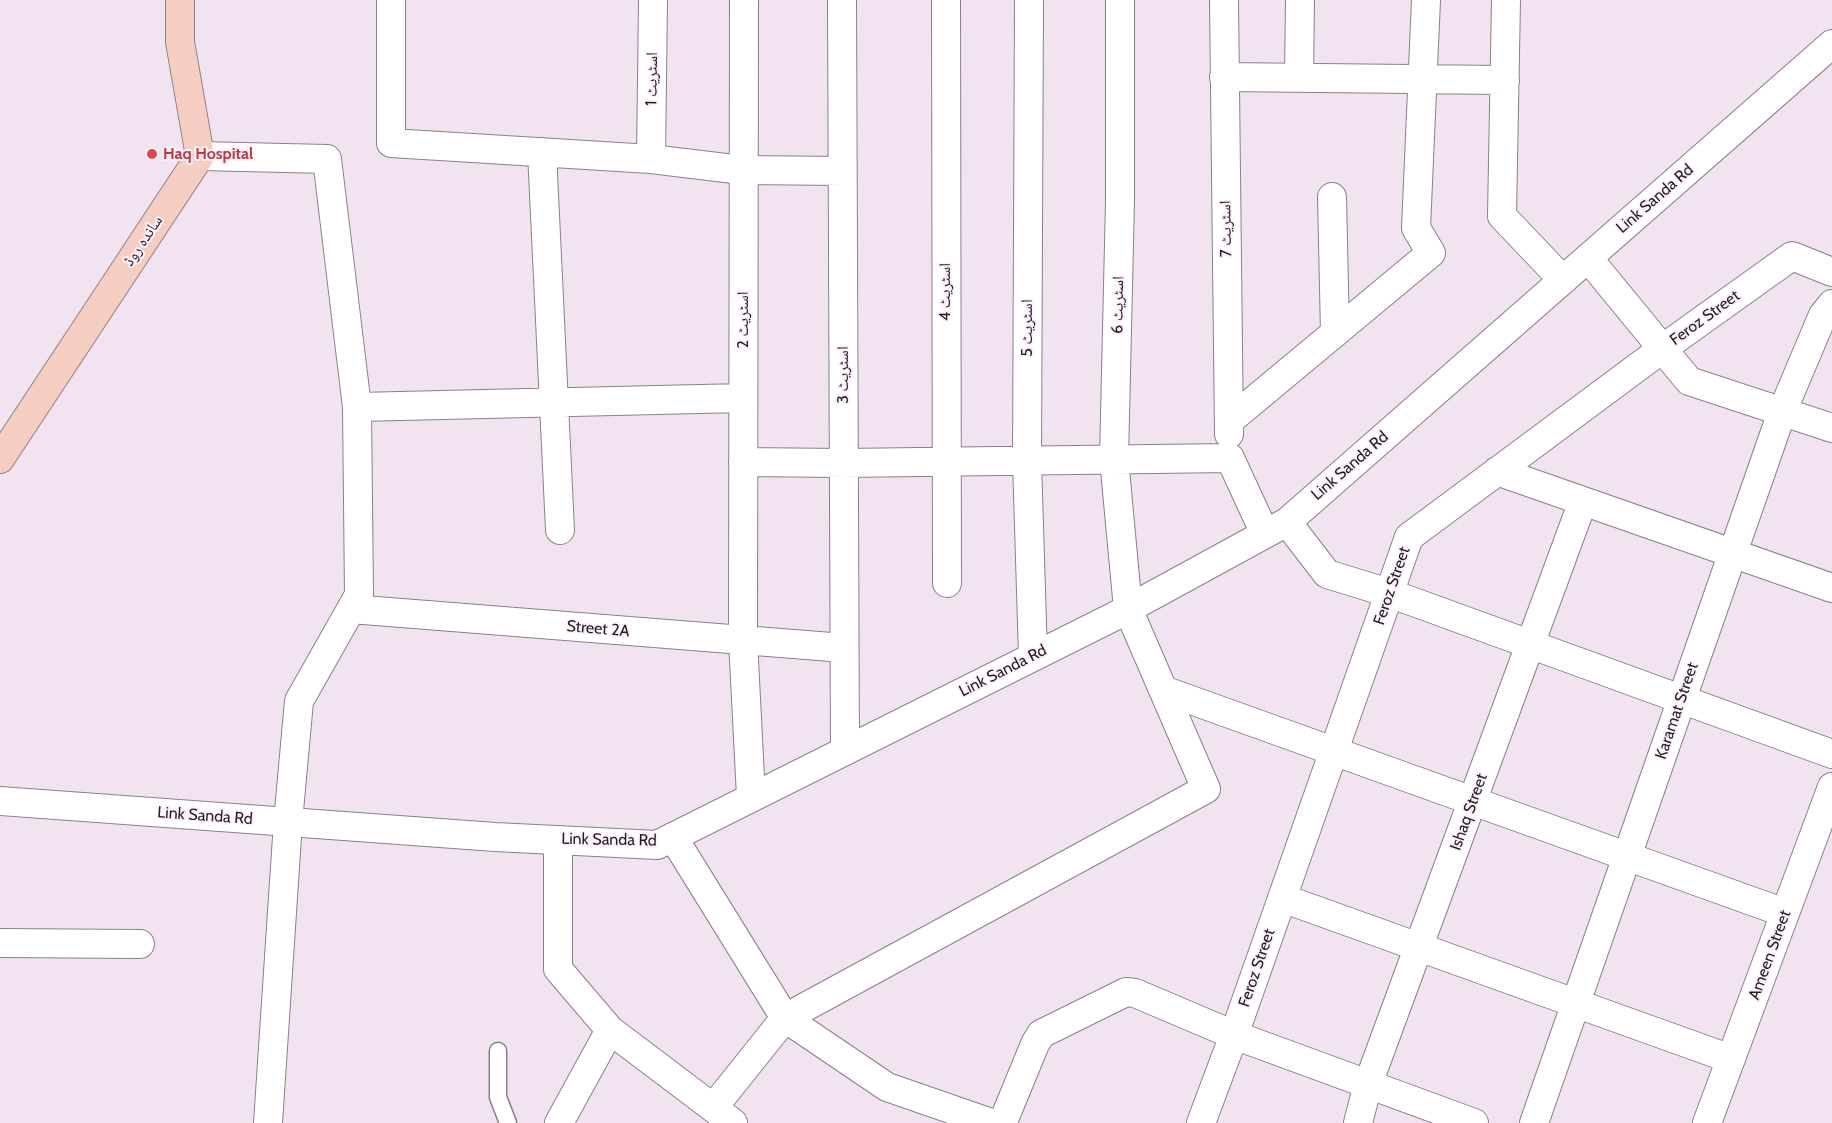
<!DOCTYPE html>
<meta charset="utf-8">
<style>
body{margin:0}
canvas{display:block;background:#f2e3f0}
</style>
<canvas width="1832" height="1123"></canvas>
<script>
const context = document.querySelector('canvas').getContext('2d');
context.lineJoin = 'round';
function poly(rows) {
  const path = new Path2D();
  for (const r of rows) {
    path.moveTo(r[0], r[1]);
    for (let i = 2; i < r.length; i += 2) path.lineTo(r[i], r[i + 1]);
  }
  return path;
}
function trace(path, color, width, dash) {
  context.strokeStyle = color;
  context.lineWidth = width;
  context.lineCap = dash ? 'butt' : 'round';
  context.setLineDash(dash || []);
  context.stroke(path);
}
function drawText(font, color, halo, rows, align = 'center') {
  context.font = font + ' Cabin,"Noto Naskh Arabic",sans-serif';
  context.lineWidth = 4;
  context.setLineDash([]);
  context.textBaseline = 'middle';
  context.strokeStyle = halo;
  context.fillStyle = color;
  for (const [text, x, y, turn = 0] of rows) {
    context.save();
    context.translate(x, y);
    context.rotate((+turn || 0) * Math.PI / 180);
    context.textAlign = isNaN(turn) ? turn : align;
    if (halo) context.strokeText(text, 0, 0);
    context.fillText(text, 0, 0);
    context.restore();
  }
}
const service = poly([
 [498,1051,498,1097,508,1123]
]);
const minor = poly([
 [391,0,391,143,651,159,742,170,842,171],
 [744,0,743,640,751,797],
 [842,0,845,751],
 [946,0,947,583],
 [1029,0,1027,461,1033,656],
 [1224,0,1229,434],
 [1506,0,1502,216,1563,280],
 [1224,77,1505,80],
 [1299,78,1300,0],
 [542,152,560,530],
 [200,156,327,159,357,407,359,595,299,701,288,822,268,1123],
 [651,159,653,0],
 [1332,197,1335,333],
 [1588,258,1689,381,1832,428],
 [357,407,743,398],
 [1229,421,1431,253,1416,228,1426,0],
 [743,462,843,463,1230,458,1265,534],
 [1497,471,1832,588],
 [1287,522,1327,574,1389,593,1832,754],
 [351,609,844,648],
 [1163,690,1785,913],
 [673,837,785,1018,1206,789,1128,609,1114,459,1120,200,1120,0],
 [558,840,558,969,610,1030,733,1123],
 [1282,898,1731,1059],
 [0,943,140,944],
 [713,1108,785,1018,887,1087,991,1123,999,1122,1005,1117,1035,1044,1041,1034,1126,992,1135,993,1234,1035,1474,1123],
 [559,1123,610,1030],
 [1201,1123,1234,1035,1409,537,1662,349,1792,256,1832,272],
 [1358,1123,1368,1084,1583,501],
 [1534,1123,1782,412,1823,315,1832,304],
 [1707,1123,1832,787]
]);
const tertiary = poly([
 [0,801,495,837,657,845,1115,616,1287,522,1832,44]
]);
const secondary = poly([
 [0,459,200,156,180,42,180,0]
]);
trace(service, '#8c7f8b', 19);
trace(minor, '#8c7f8b', 30);
trace(tertiary, '#8c7f8b', 30);
trace(secondary, '#8c7f8b', 30);
trace(service, '#fff', 16);
trace(minor, '#fff', 28);
trace(tertiary, '#fff', 28);
trace(secondary, '#f5cec1', 28);
for (const [x, y, r, color] of [
 [152,154,6,"#e0444e"]
]) {
  const dot = new Path2D();
  dot.arc(x, y, r, 0, 2 * Math.PI);
  context.fillStyle = color;
  context.fill(dot);
  trace(dot, '#fdf1fc', 2);
}
drawText('16px', '#231d22', '#fdf1fc', [
 ["اسٹریٹ 1",652,79,-89],
 ["Link Sanda Rd",1655,199,-41],
 ["اسٹریٹ 7",1226,229,-91],
 ["ساندہ روڈ",143,241,-56],
 ["اسٹریٹ 4",945,292,-90],
 ["اسٹریٹ 6",1118,305,-89],
 ["Feroz Street",1705,318,-36],
 ["اسٹریٹ 2",743,320,-90],
 ["اسٹریٹ 5",1027,328,-90],
 ["اسٹریٹ 3",843,375,-90],
 ["Link Sanda Rd",1350,466,-41],
 ["Feroz Street",1392,586,-71],
 ["Street 2A",598,629,5],
 ["Link Sanda Rd",1003,671,-27],
 ["Karamat Street",1677,711,-71],
 ["Ishaq Street",1469,812,-70],
 ["Link Sanda Rd",205,816,4],
 ["Link Sanda Rd",609,840,1],
 ["Ameen Street",1770,955,-70],
 ["Feroz Street",1257,968,-71]
]);
drawText('bold 16px', '#be3a42', '#fdf1fc', [
 ["Haq Hospital",163,154]
], 'left');
</script>
